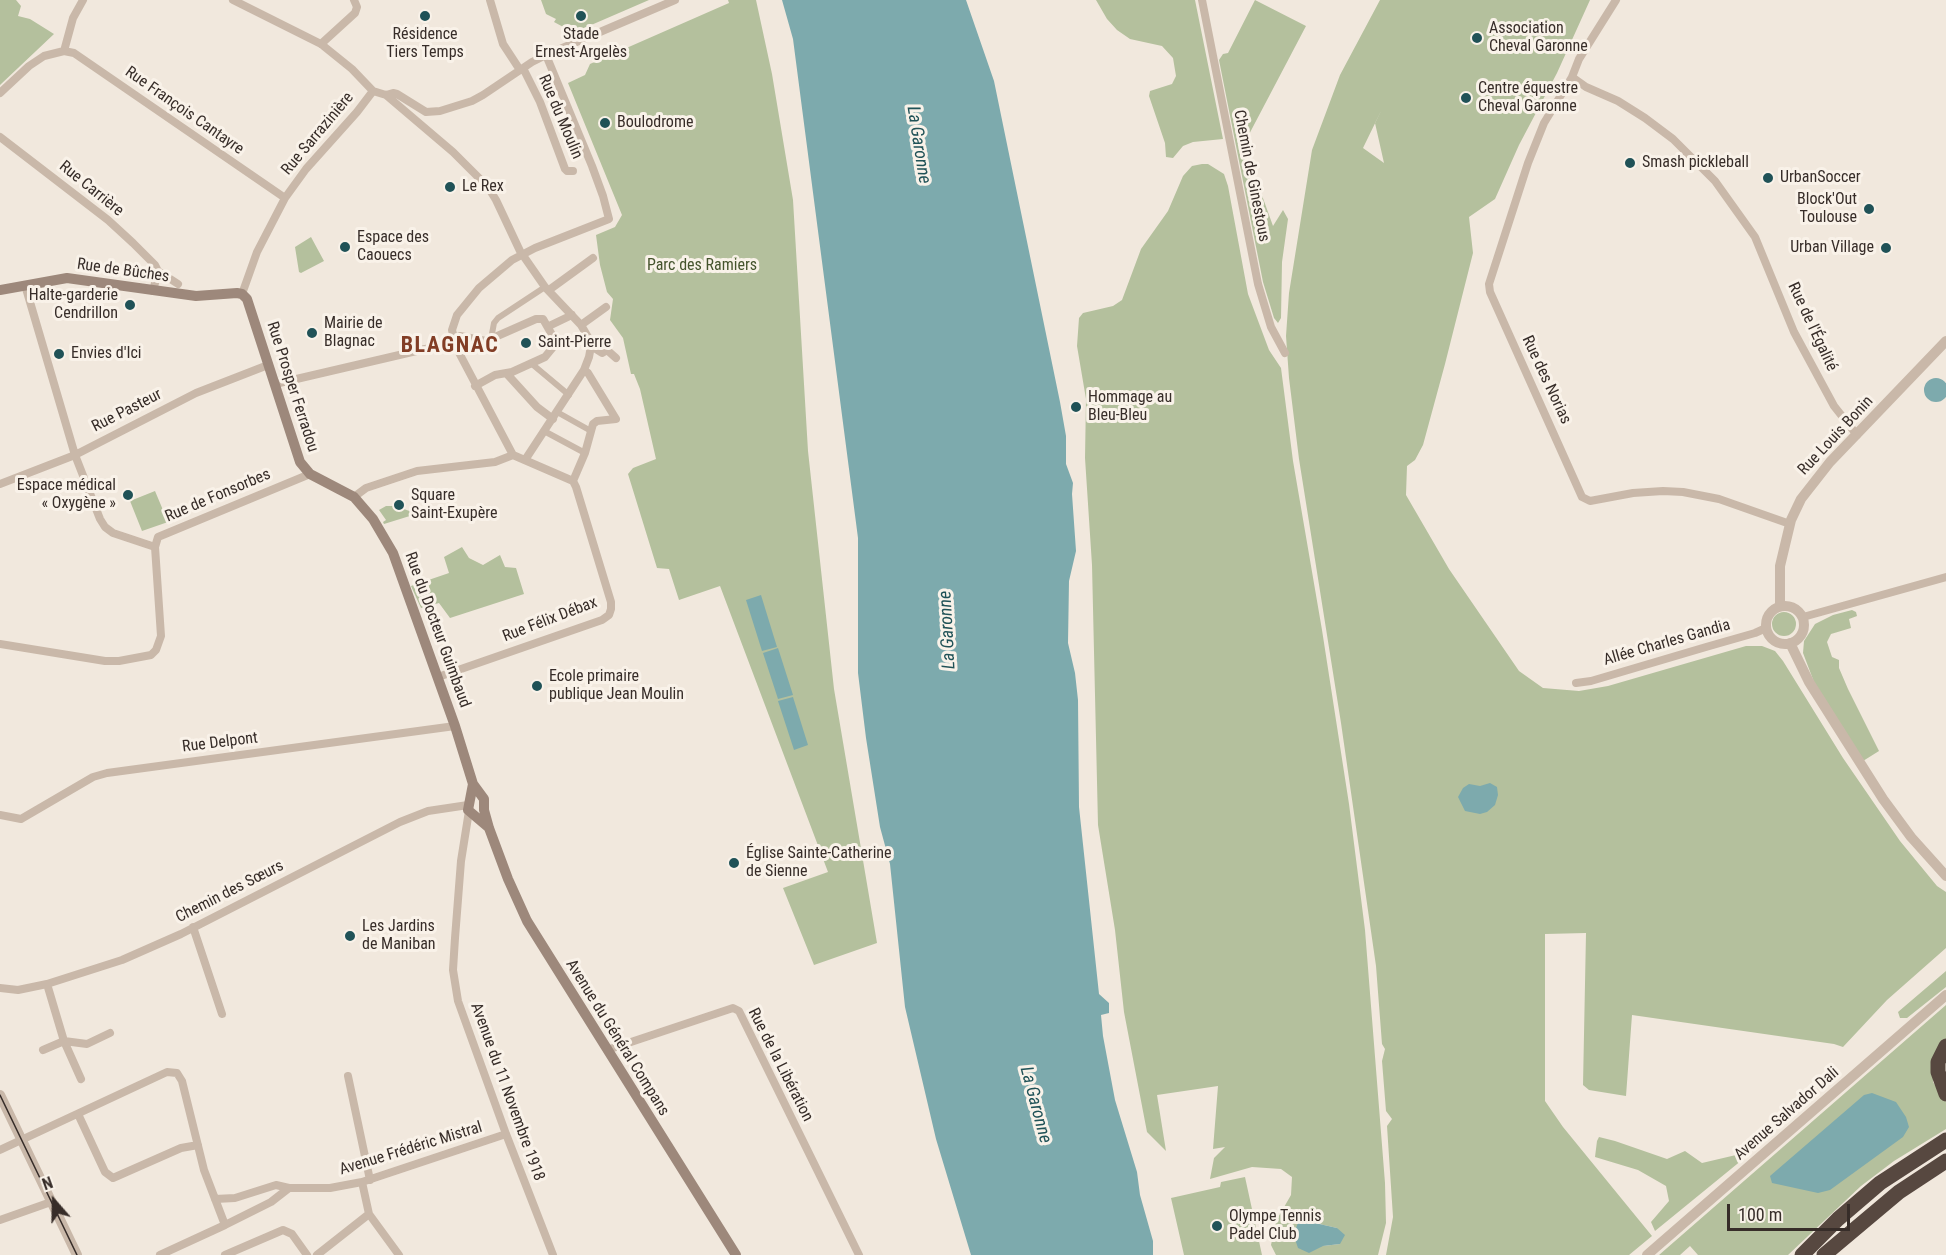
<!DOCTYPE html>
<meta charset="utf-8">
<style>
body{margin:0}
#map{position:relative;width:1946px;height:1255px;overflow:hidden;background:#f1e8dd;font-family:"Roboto Condensed",sans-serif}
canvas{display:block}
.north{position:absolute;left:24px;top:1171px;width:60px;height:60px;-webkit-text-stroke:4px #f9f2e9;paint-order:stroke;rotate:340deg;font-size:16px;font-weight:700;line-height:24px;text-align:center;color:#372d29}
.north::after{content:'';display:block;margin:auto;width:21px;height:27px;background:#372d29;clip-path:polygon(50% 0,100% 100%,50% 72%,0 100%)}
.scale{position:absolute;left:1727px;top:1204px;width:123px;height:27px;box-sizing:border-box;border:3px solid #372d29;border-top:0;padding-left:8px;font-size:18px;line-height:21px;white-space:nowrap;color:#372d29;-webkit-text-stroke:4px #f9f2e9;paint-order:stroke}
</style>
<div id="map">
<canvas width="1946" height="1255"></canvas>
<div class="north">N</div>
<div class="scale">100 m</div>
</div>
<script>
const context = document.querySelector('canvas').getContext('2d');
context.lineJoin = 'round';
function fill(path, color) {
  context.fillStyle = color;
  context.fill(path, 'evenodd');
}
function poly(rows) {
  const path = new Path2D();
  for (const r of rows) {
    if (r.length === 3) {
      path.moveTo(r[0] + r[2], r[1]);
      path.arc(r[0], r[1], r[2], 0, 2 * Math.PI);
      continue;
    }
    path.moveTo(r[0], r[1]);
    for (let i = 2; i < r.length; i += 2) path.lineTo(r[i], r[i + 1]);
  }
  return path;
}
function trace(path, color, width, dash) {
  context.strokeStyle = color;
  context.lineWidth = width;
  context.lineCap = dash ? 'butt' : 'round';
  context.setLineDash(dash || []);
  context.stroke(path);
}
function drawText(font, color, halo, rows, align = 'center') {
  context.font = font + ' "Roboto Condensed",sans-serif';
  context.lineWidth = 6;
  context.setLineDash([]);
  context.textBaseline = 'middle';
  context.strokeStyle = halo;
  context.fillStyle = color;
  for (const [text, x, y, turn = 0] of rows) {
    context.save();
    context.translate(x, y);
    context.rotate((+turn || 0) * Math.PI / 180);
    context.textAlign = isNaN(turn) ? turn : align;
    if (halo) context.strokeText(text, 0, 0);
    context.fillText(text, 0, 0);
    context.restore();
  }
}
fill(poly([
 [0,0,16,0,21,6,18,16,30,19,54,34,0,85],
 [541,0,649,0,575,32,569,26,567,29,554,22,556,19,546,14],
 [728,0,756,0,772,74,793,200,808,451,834,689,877,943,814,965,783,888,828,872,720,586,679,600,669,569,657,568,628,474,633,468,656,459,640,389,634,374,631,374,623,338,610,320,613,299,607,292,600,265,596,235,615,227,622,215,568,83,585,75,590,64,729,3],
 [1096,0,1195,0,1223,139,1193,142,1183,146,1173,158,1166,157,1165,143,1149,96,1150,91,1172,84,1176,76,1173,58,1162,46,1130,39,1117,30,1107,19],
 [1255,0,1306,26,1245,142,1246,151,1273,226,1283,210,1288,219,1282,262,1281,318,1278,323,1274,318,1263,282,1219,60,1223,54,1228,53],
 [1380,0,1590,0,1557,73,1519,145,1495,199,1469,217,1473,253,1445,364,1423,445,1415,460,1407,466,1406,495,1449,569,1519,671,1543,688,1579,691,1608,686,1746,646,1762,646,1775,651,1783,661,1843,758,1900,841,1937,886,1946,892,1946,948,1887,1000,1843,1047,1834,1044,1632,1015,1626,1096,1589,1090,1583,1085,1586,933,1545,934,1545,1101,1563,1127,1652,1236,1629,1255,1386,1255,1393,1217,1387,1126,1392,1119,1386,1111,1382,1061,1385,1049,1382,1044,1376,966,1341,723,1299,459,1289,378,1286,336,1289,293,1312,150,1340,75],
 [1382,109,1375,123,1384,163,1363,148],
 [1202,164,1208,164,1224,174,1228,186,1248,294,1269,350,1281,368,1293,461,1322,630,1349,804,1365,930,1385,1183,1386,1223,1378,1255,1276,1255,1271,1245,1276,1221,1291,1195,1292,1177,1281,1169,1252,1167,1210,1179,1214,1158,1225,1147,1213,1149,1218,1086,1157,1095,1166,1151,1147,1132,1124,1012,1115,930,1098,825,1092,565,1085,458,1086,399,1077,346,1079,318,1083,313,1113,306,1122,300,1141,249,1168,211,1183,176,1192,166],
 [1303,1216,1315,1223,1337,1228,1340,1244,1323,1246],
 [311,237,324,261,301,273,299,272,295,247],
 [155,491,168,522,142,531,130,501],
 [386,506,396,506,412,512,413,515,384,524,383,522,386,520,379,510],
 [462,547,469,558,483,565,500,555,505,567,516,568,524,594,450,618,439,603,421,608,411,586,449,573,444,557],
 [1852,610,1856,612,1857,616,1849,619,1851,628,1831,634,1827,642,1832,657,1839,660,1839,668,1848,689,1879,751,1863,761,1814,682,1803,653,1804,641,1815,624,1833,615],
 [1784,624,12],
 [1946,971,1946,987,1907,1018,1900,1018,1898,1012],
 [1946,1005,1946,1039,1936,1054,1933,1082,1946,1102,1946,1129,1894,1161,1861,1186,1788,1255,1698,1255,1690,1246,1680,1255,1659,1255],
 [1599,1137,1615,1141,1667,1159,1685,1151,1702,1163,1753,1151,1655,1231,1651,1222,1669,1201,1666,1186,1638,1170,1595,1157,1597,1141],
 [1245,1177,1262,1255,1184,1255,1171,1198,1220,1187,1221,1182]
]), '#b4c09d');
fill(poly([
 [782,0,966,0,994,81,1060,402,1066,436,1066,464,1073,483,1072,494,1076,551,1069,581,1068,643,1075,673,1078,700,1079,807,1099,994,1109,1003,1109,1013,1101,1015,1103,1036,1115,1100,1137,1172,1140,1195,1153,1241,1153,1255,971,1255,936,1139,905,1007,890,864,880,827,866,738,858,673,858,538,793,39],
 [1936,390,12],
 [761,595,777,647,762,651,746,600],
 [778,648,793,695,778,699,763,653],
 [793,697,808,745,794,750,778,701],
 [1490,783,1497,787,1498,795,1495,805,1487,812,1480,814,1465,811,1458,797,1463,788,1469,784,1480,786],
 [1872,1093,1896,1102,1906,1117,1909,1127,1903,1137,1830,1190,1818,1193,1772,1183,1770,1176,1864,1095],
 [1303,1216,1315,1223,1337,1228,1345,1235,1340,1244,1323,1246,1309,1253,1298,1248,1294,1236,1297,1225]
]), '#7daaad');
trace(poly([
 [491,339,494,323,498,318,545,287],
 [532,364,569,395],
 [557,412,591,431],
 [544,431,585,453]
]), '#c9b8a9', 6);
trace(poly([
 [233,0,321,44,352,69,373,91],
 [490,0,503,44,520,70],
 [1202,0,1258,284,1271,327,1285,353],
 [1616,0,1579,59,1572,77,1586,87,1618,101,1645,118,1673,139,1715,181,1755,237,1794,332,1834,406,1857,435],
 [321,44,355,13,357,7,354,0],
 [64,51,73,18,83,0],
 [546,55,592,166,603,196,609,219,535,248,512,260,479,288,457,315,452,330,456,347,513,455,573,481],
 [523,68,540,102,565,169,567,171,573,171],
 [1572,77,1544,123,1528,163,1489,284,1490,292,1582,497,1590,501,1633,493,1663,491,1683,492,1719,499,1790,524],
 [373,91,386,95,393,93,397,94,426,112,440,111,472,101,483,95,532,62,546,55,675,0],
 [0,93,29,66,44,56,64,51,74,53,285,198],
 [386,95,453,152,488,187,496,200,520,251,545,287,581,325,588,337,591,346,589,357,584,370,525,460],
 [0,137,108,220,133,243,155,265,158,271,153,291],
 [158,271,178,284],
 [25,285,75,455,100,519,105,527,113,533,155,547],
 [549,290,593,258],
 [242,294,257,252,285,198,306,169,357,112,373,91],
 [581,325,606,307],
 [549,326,572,315],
 [591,346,602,353,607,350,616,358],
 [507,374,537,407,553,419],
 [275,384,425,349,443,344,460,336,486,341,536,319,543,319,555,340,554,346,545,357,512,372,495,375,475,386],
 [573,481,585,453,593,424,597,421,616,419,588,373,584,370],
 [0,484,75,455,196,393,268,365],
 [354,497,366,488,417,471,495,462,513,455],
 [1803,617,1946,577],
 [0,644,105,661,119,661,151,655,156,650,161,636,155,547,158,537,310,474],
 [438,677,602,620,609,615,611,609,611,602,576,487,573,481],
 [1576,683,1591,681,1706,647,1755,633,1766,628],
 [469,811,461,861,455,938,453,970,458,1001,506,1134,553,1255],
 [0,815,21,819,93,777,107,773,455,726],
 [193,927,222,1014],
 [47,984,64,1041,81,1079],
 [0,988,18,990,47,984,122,960,181,934,400,822,428,811,468,805],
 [43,1050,64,1041,87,1044,110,1033],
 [607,1050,733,1008,739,1011,859,1255],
 [348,1076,370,1180],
 [78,1114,105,1172,113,1178,181,1148,198,1145],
 [0,1150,167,1072,177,1073,182,1081,204,1170,225,1225,160,1255],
 [362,1182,369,1214,399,1255],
 [215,1199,235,1198,276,1185,289,1188],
 [0,1220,51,1202],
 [225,1225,271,1202,289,1188,330,1188,362,1182,506,1134],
 [225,1255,283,1230,292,1234,307,1255],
 [317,1255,369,1214]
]), '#c9b8a9', 8);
trace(poly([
 [1785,625,19],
 [1780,606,1780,566,1791,520,1801,499,1830,462,1946,341],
 [1790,643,1809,682,1883,799,1911,837,1946,876],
 [0,1095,77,1255],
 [1647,1255,1946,995]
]), '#c9b8a9', 10);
trace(poly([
 [0,290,67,278,196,296,237,293,242,294,247,299,300,462,310,474,354,497,373,519,393,553,455,726,473,784,484,799,484,810,489,828,508,879,527,921,736,1255],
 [473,784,468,810,488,827]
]), '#9d887b', 10);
trace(poly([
 [1946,1046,1938,1062,1938,1072,1946,1094],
 [1802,1255,1838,1219,1880,1183,1946,1140],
 [1824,1255,1899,1192,1946,1161]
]), '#574840', 15);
trace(poly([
 [0,1095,77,1255]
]), '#372d29', 1.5);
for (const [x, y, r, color] of [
 [425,16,6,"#205257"],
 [581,16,6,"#205257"],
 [1477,38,6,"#205257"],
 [1466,98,6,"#205257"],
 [605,123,6,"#205257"],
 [1630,163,6,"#205257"],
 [1768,178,6,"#205257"],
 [450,187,6,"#205257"],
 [1869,209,6,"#205257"],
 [345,247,6,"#205257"],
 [1886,248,6,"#205257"],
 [130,305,6,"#205257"],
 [312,333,6,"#205257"],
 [526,343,6,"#205257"],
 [59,354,6,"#205257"],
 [1076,407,6,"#205257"],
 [128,495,6,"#205257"],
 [399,505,6,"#205257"],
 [537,686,6,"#205257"],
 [734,863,6,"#205257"],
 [350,936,6,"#205257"],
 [1217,1226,6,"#205257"]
]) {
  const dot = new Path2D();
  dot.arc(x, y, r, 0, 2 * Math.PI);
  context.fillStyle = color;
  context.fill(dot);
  trace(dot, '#f9f2e9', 2);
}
drawText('16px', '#372d29', '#f9f2e9', [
 ["Association",1489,29],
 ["Cheval Garonne",1489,47],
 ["Résidence",425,35,"center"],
 ["Tiers Temps",425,53,"center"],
 ["Stade",581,35,"center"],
 ["Ernest-Argelès",581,53,"center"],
 ["Centre équestre",1478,89],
 ["Cheval Garonne",1478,107],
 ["Boulodrome",617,123],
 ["Smash pickleball",1642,163],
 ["UrbanSoccer",1780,178],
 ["Le Rex",462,187],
 ["Block'Out",1857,200,"right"],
 ["Toulouse",1857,218,"right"],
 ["Espace des",357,238],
 ["Caouecs",357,256],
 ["Urban Village",1874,248,"right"],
 ["Halte-garderie",118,296,"right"],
 ["Cendrillon",118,314,"right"],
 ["Mairie de",324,324],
 ["Blagnac",324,342],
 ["Saint-Pierre",538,343],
 ["Envies d'Ici",71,354],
 ["Hommage au",1088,398],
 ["Bleu-Bleu",1088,416],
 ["Espace médical",116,486,"right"],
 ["« Oxygène »",116,504,"right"],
 ["Square",411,496],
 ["Saint-Exupère",411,514],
 ["Ecole primaire",549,677],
 ["publique Jean Moulin",549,695],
 ["Église Sainte-Catherine",746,854],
 ["de Sienne",746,872],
 ["Les Jardins",362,927],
 ["de Maniban",362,945],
 ["Olympe Tennis",1229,1217],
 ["Padel Club",1229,1235]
], 'left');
drawText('16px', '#372d29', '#f9f2e9', [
 ["Rue François Cantayre",184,111,35],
 ["Rue du Moulin",560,117,67],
 ["Rue Sarrazinière",318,134,-50],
 ["Chemin de Ginestous",1251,176,79],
 ["Rue Carrière",91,189,39],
 ["Rue de Bûches",123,271,8],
 ["Rue de l'Égalité",1812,327,65],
 ["Rue des Norias",1546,380,65],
 ["Rue Prosper Ferradou",292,387,72],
 ["Rue Pasteur",127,411,-27],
 ["Rue Louis Bonin",1836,436,-47],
 ["Rue de Fonsorbes",218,496,-23],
 ["Rue Félix Débax",550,620,-21],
 ["Rue du Docteur Guimbaud",437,630,70],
 ["Allée Charles Gandia",1667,643,-16],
 ["Rue Delpont",220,743,-7],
 ["Chemin des Sœurs",230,892,-27],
 ["Avenue du Général Compans",617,1038,58],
 ["Rue de la Libération",780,1065,63],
 ["Avenue du 11 Novembre 1918",507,1092,70],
 ["Avenue Salvador Dali",1787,1114,-41],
 ["Avenue Frédéric Mistral",411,1149,-17]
]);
drawText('16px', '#45542d', '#f9f2e9', [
 ["Parc des Ramiers",702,266]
]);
drawText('italic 18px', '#205257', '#f9f2e9', [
 ["La Garonne",918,145,81],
 ["La Garonne",948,630,-93],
 ["La Garonne",1035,1105,75]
]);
context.letterSpacing = '1.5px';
drawText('bold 22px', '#823d25', '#f9f2e9', [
 ["BLAGNAC",450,346]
]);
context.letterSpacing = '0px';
</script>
